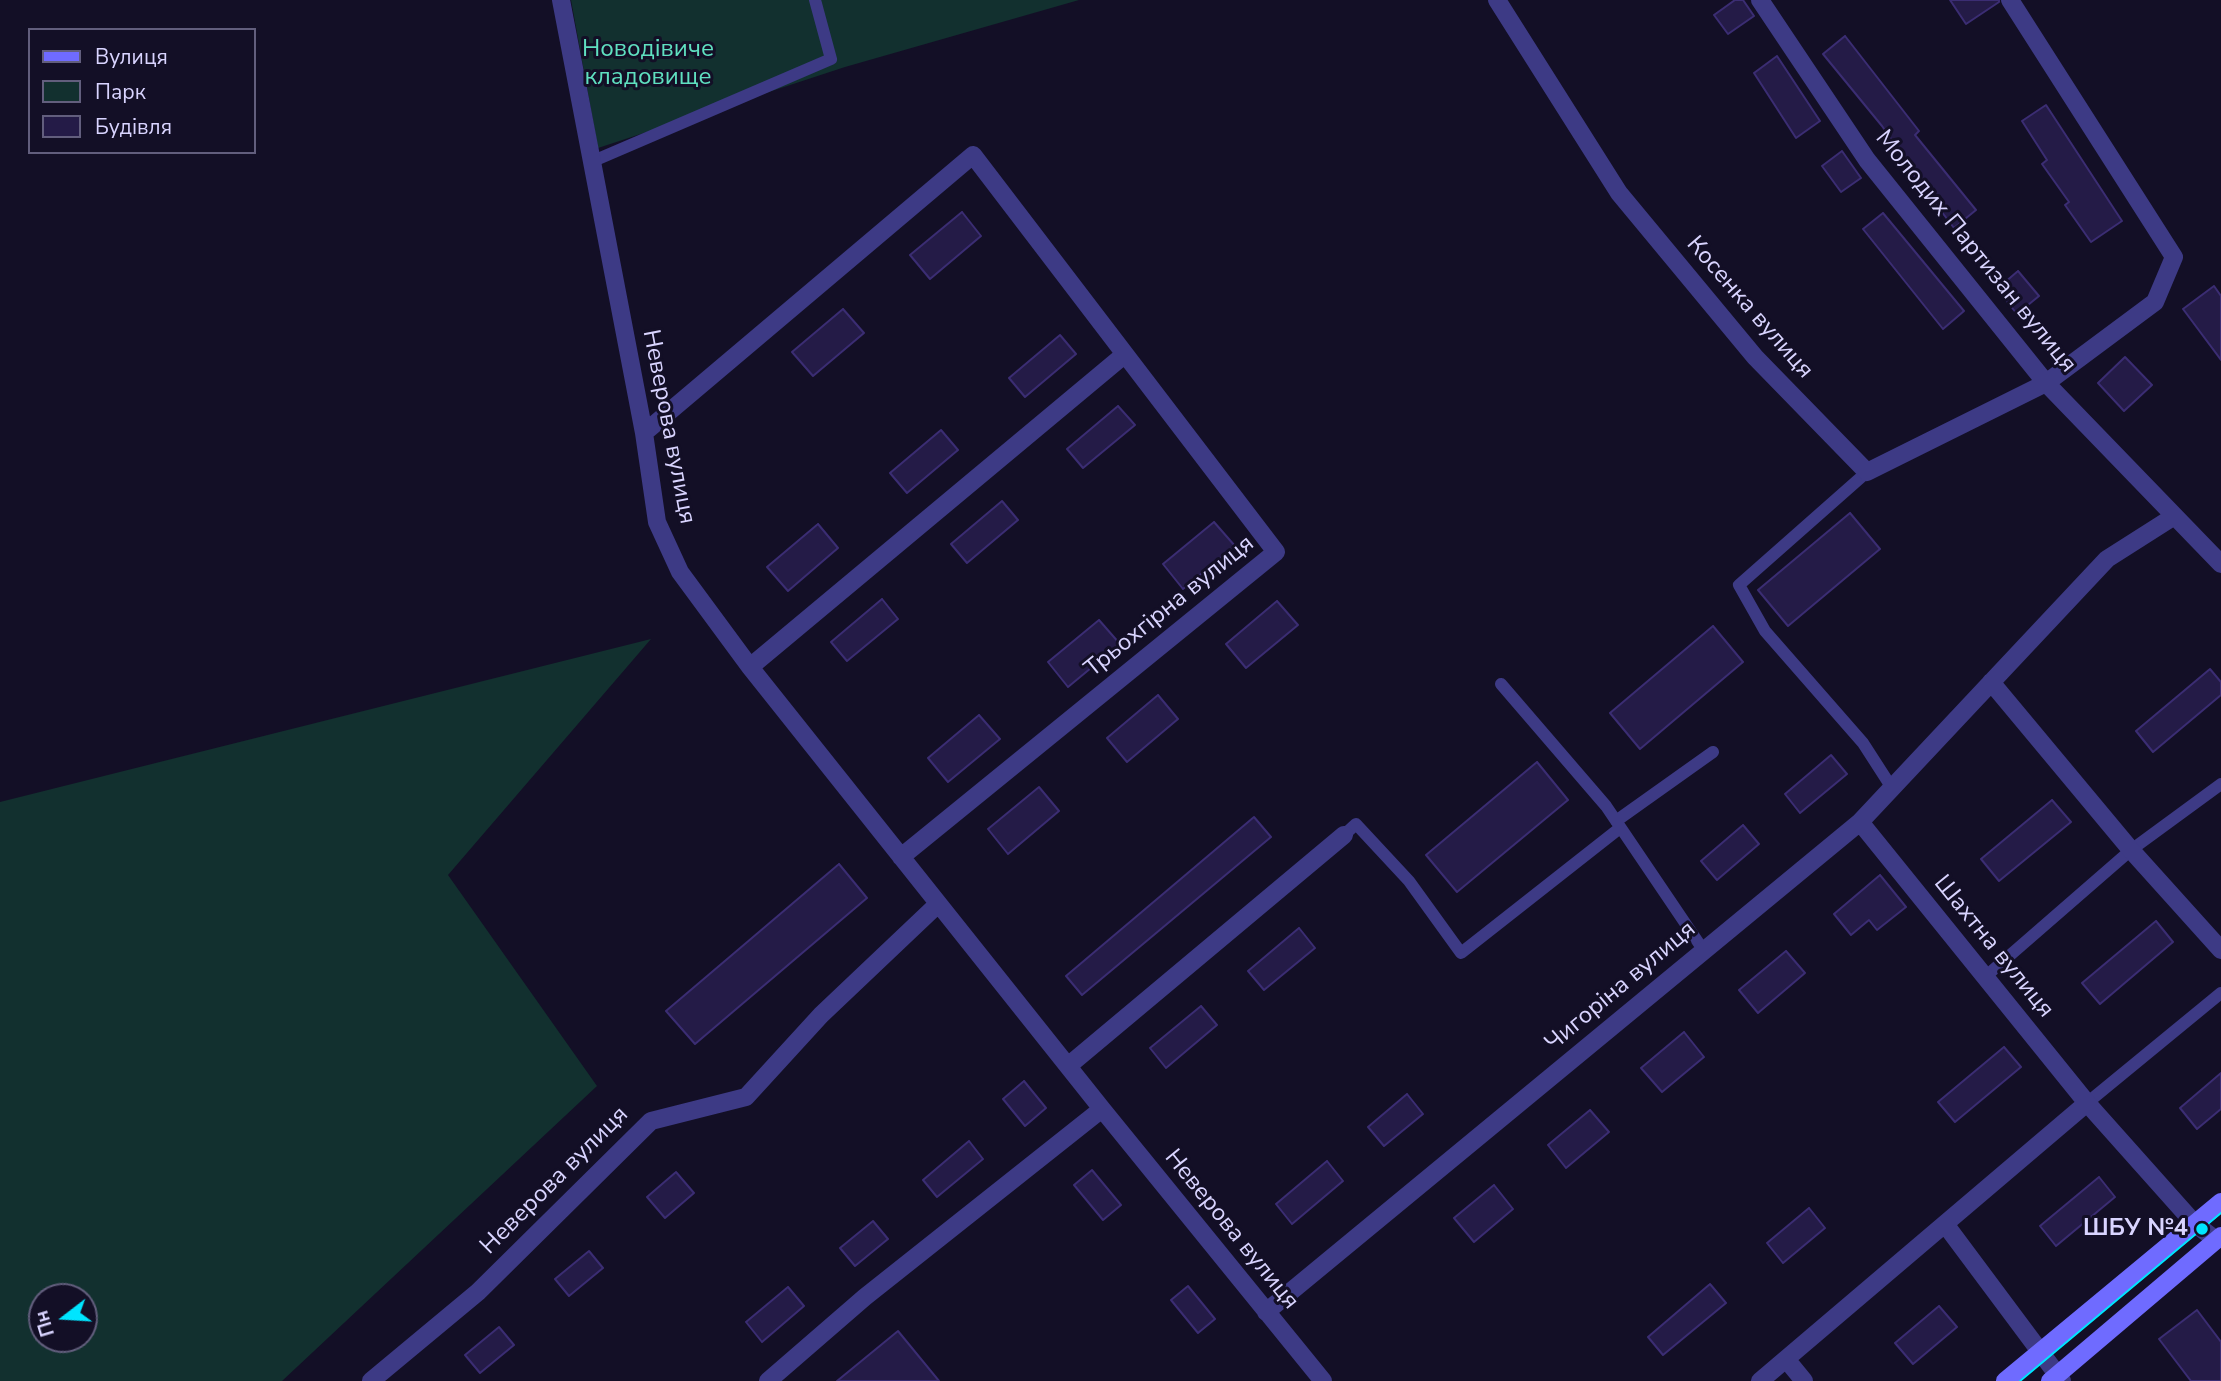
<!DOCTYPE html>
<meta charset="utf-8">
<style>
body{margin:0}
#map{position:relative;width:2221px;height:1381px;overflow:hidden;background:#130f26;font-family:"Nunito Sans",sans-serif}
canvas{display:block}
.legend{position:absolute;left:28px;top:28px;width:228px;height:126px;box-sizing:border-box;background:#130f26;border:2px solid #625e7d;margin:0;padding:9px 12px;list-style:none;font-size:21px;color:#d9d4ff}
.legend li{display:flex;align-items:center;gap:14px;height:35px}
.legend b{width:35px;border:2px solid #625e7d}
.north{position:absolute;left:28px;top:1283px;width:70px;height:70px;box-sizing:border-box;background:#130f26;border:2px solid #625e7d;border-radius:50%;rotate:253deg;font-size:19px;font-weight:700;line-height:28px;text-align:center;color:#d9d4ff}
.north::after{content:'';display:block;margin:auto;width:24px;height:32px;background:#00e5ff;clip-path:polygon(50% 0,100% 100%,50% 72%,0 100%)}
</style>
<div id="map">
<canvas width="2221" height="1381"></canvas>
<ul class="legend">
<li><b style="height:9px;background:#6f6bff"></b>Вулиця</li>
<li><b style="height:19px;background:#12302f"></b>Парк</li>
<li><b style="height:19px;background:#241b47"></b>Будівля</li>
</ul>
<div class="north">Пн</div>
</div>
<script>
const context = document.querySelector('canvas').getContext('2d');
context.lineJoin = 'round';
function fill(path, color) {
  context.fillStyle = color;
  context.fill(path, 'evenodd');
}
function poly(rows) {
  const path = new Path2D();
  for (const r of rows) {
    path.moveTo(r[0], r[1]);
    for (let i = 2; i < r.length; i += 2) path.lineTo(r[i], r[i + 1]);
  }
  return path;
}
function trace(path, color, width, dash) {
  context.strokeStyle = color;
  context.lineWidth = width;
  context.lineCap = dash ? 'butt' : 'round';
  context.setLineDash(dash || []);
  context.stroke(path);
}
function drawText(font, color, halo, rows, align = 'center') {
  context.font = font + ' "Nunito Sans",sans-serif';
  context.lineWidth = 6;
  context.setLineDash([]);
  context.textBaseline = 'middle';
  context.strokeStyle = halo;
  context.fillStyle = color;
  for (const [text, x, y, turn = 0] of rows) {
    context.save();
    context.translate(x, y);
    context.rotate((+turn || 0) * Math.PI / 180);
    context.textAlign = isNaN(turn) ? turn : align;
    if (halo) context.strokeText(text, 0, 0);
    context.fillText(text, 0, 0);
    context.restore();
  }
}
fill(poly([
 [571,0,1079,0,845,67,598,148],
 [651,639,448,875,597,1086,282,1381,0,1381,0,802],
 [42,1297,84,1297,84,1339,42,1339]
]), '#12302f');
const building = poly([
 [1735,0,1743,0,1754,16,1728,34,1714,15,1735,0],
 [1950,0,1999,0,1999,2,1966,24,1950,0],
 [1845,36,1919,131,1915,135,1976,210,1954,228,1906,165,1908,163,1882,126,1823,54,1845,36],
 [1777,56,1820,121,1796,138,1754,73,1777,56],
 [2046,105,2122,221,2091,242,2065,205,2069,202,2042,164,2047,160,2022,121,2046,105],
 [1842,151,1861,178,1841,192,1822,166,1842,151],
 [962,212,981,236,930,279,910,255,962,212],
 [1883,213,1964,311,1943,329,1863,229,1883,213],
 [2018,271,2039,296,2017,314,1997,289,2018,271],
 [2214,286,2221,296,2221,360,2183,309,2214,286],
 [843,309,864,333,813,376,792,352,843,309],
 [1060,335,1076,354,1025,397,1009,378,1060,335],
 [2125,357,2152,385,2124,411,2098,383,2125,357],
 [1118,406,1135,425,1083,468,1067,449,1118,406],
 [941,430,958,450,907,493,890,473,941,430],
 [1002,501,1018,520,967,563,951,544,1002,501],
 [1850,513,1880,549,1788,626,1758,590,1850,513],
 [1214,522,1235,546,1183,589,1163,564,1214,522],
 [818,524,838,548,788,591,767,567,818,524],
 [882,599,898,619,847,661,831,642,882,599],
 [1277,601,1298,625,1246,668,1226,644,1277,601],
 [1099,620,1120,644,1068,687,1048,662,1099,620],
 [1713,626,1743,662,1640,749,1610,713,1713,626],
 [2210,669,2221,682,2221,695,2153,752,2136,731,2210,669],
 [1158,695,1178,719,1127,762,1107,738,1158,695],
 [979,715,1000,739,948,782,928,758,979,715],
 [1831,755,1847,774,1800,813,1785,794,1831,755],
 [1537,762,1568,800,1457,892,1426,855,1537,762],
 [1039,787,1059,811,1008,854,988,829,1039,787],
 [2052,800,2071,822,1999,881,1981,859,2052,800],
 [1254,817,1271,837,1082,995,1066,976,1254,817],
 [1743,825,1759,844,1717,880,1701,861,1743,825],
 [839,864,867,898,695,1044,666,1011,839,864],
 [1880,875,1906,907,1877,930,1869,920,1851,935,1834,914,1880,875],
 [2156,921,2173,942,2100,1004,2082,983,2156,921],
 [1299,928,1315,948,1264,990,1248,971,1299,928],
 [1786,951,1805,973,1758,1013,1739,990,1786,951],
 [1201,1006,1217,1025,1166,1068,1150,1048,1201,1006],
 [1684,1032,1704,1057,1662,1092,1641,1068,1684,1032],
 [2004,1047,2021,1067,1955,1122,1938,1102,2004,1047],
 [2221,1073,2221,1109,2197,1129,2180,1108,2221,1073],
 [1024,1081,1046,1108,1025,1126,1003,1099,1024,1081],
 [1407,1094,1423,1114,1384,1146,1368,1127,1407,1094],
 [1590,1110,1609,1132,1566,1168,1548,1145,1590,1110],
 [969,1141,983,1159,937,1197,923,1180,969,1141],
 [1327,1161,1343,1181,1292,1224,1276,1204,1327,1161],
 [1092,1170,1121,1205,1103,1220,1074,1185,1092,1170],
 [676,1172,694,1193,665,1218,647,1197,676,1172],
 [2099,1177,2115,1197,2056,1246,2040,1226,2099,1177],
 [1494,1185,1513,1209,1474,1242,1454,1218,1494,1185],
 [1809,1208,1825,1228,1783,1263,1767,1243,1809,1208],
 [873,1221,888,1239,855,1266,840,1248,873,1221],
 [589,1251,603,1268,569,1296,555,1279,589,1251],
 [1710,1284,1726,1303,1663,1355,1648,1337,1710,1284],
 [1188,1286,1215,1319,1198,1333,1171,1300,1188,1286],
 [788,1287,804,1306,762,1342,746,1322,788,1287],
 [1939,1306,1957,1327,1913,1364,1895,1343,1939,1306],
 [2197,1310,2221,1342,2221,1381,2191,1381,2159,1339,2197,1310],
 [499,1327,514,1345,480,1373,465,1355,499,1327],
 [898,1331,939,1381,837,1381,898,1331]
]);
fill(building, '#241b47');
trace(building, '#3b2d73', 2);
trace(poly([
 [591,162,831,59,815,0],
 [1867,472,1739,585,1765,631,1863,743,1892,788],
 [1501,684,1606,806,1704,951],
 [1616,821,1713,752],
 [1344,835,1356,824,1409,881,1461,953,1620,828],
 [1985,977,2131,850,2221,784],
 [2087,1103,2221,993]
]), '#3d3a85', 12);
trace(poly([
 [561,0,644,433,657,522,680,572,750,667,1102,1109,1323,1381],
 [1497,0,1619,193,1755,357,1867,472,2046,383,2155,302,2174,257,2010,0],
 [1760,0,1867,160,2046,383,2221,564],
 [644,433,973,155,1276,552,901,857],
 [750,667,1124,355],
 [1991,682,2131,850,2221,950],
 [1860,822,2087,1103,2194,1223,2216,1240],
 [1068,1066,1344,835],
 [1945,1224,2062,1381],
 [1266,1312,1860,822,2107,559,2173,517],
 [1786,1359,1804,1381],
 [371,1381,478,1292,651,1121,746,1097,821,1015,938,904],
 [768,1381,865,1297,1102,1109],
 [1760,1381,2087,1103]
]), '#3d3a85', 18);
trace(poly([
 [2005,1381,2221,1202],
 [2050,1381,2221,1236]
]), '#6f6bff', 18);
trace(poly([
 [2020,1381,2221,1213]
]), '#00e5ff', 2);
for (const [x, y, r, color] of [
 [2202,1229,7,"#00e5ff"]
]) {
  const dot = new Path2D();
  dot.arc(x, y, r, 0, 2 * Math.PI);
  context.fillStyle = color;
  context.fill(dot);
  trace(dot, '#130f26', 2.5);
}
drawText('24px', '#5fe0c0', '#130f26', [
 ["Новодівиче",648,50],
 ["кладовище",648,78]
]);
drawText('24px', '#d9d4ff', '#130f26', [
 ["Молодих Партизан вулиця",1975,252,51],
 ["Косенка вулиця",1749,308,49],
 ["Неверова вулиця",668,427,79],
 ["Трьохгірна вулиця",1170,607,-39],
 ["Шахтна вулиця",1993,947,51],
 ["Чигоріна вулиця",1621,987,-40],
 ["Неверова вулиця",555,1181,-45],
 ["Неверова вулиця",1231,1230,51]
]);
drawText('bold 24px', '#d9d4ff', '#130f26', [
 ["ШБУ №4",2188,1229]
], 'right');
</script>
